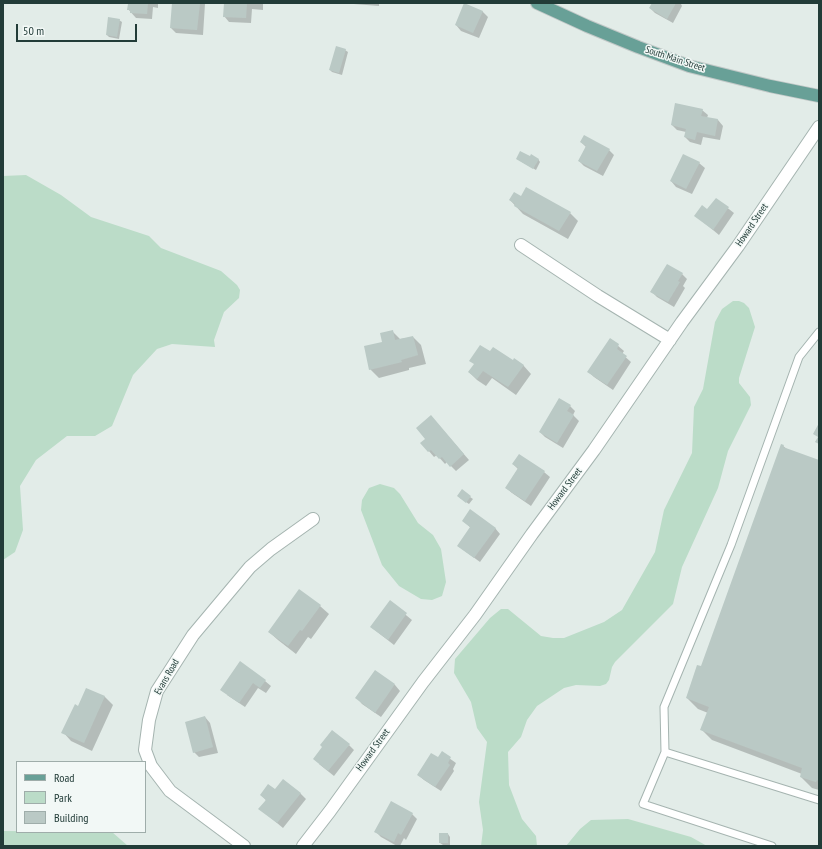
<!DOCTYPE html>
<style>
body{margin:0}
#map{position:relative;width:822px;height:849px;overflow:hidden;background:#e2ece8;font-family:"PT Sans Narrow",sans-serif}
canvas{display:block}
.frame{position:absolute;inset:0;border:4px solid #223c38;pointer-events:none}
.legend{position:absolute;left:16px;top:761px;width:130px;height:72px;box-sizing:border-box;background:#f2f8f6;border:1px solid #9fadaa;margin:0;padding:5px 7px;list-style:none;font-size:12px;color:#223c38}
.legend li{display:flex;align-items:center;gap:8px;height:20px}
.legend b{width:20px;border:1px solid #9fadaa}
.scale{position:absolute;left:16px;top:24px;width:121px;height:18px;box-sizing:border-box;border:2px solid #223c38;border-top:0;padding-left:5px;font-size:12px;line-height:14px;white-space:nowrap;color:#223c38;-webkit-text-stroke:3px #f2f8f6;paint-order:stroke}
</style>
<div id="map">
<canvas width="822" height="849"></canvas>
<div class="frame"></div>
<ul class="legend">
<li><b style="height:5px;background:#68a097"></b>Road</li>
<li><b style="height:11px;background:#bbdcc8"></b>Park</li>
<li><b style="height:11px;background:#bac9c5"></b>Building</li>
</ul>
<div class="scale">50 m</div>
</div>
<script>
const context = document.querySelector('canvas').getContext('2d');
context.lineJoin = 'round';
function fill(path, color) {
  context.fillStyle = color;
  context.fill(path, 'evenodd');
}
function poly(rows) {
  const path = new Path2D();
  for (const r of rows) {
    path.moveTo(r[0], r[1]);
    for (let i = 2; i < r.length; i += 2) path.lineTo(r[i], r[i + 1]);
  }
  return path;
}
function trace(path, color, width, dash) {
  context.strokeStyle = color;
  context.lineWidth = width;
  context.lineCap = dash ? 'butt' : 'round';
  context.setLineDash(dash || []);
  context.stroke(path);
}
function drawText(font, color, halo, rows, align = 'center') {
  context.font = font + ' "PT Sans Narrow",sans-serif';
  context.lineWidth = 3;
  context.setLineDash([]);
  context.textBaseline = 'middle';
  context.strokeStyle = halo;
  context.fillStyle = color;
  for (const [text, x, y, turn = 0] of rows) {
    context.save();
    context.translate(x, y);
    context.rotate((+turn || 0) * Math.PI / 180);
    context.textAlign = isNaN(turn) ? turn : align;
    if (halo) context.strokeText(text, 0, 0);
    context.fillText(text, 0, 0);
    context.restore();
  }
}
fill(poly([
 [26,175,61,195,91,217,149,236,161,248,221,271,237,285,240,290,239,298,224,312,214,340,215,347,172,344,157,349,133,375,112,426,95,436,67,436,36,460,20,486,23,530,15,552,3,560,3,176],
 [733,301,739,301,744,303,749,308,755,327,739,378,739,383,750,397,751,405,728,451,718,488,682,567,673,604,615,662,612,667,609,680,606,684,600,686,576,685,564,688,537,706,527,720,521,737,508,752,509,785,522,819,536,836,537,846,481,846,483,830,479,802,487,742,477,728,471,702,454,673,455,659,490,618,501,609,508,609,541,636,553,638,564,638,604,622,622,610,655,552,664,510,692,453,694,407,703,389,715,322,722,309],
 [380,484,394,488,400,494,418,523,433,535,441,549,446,582,442,596,432,600,421,599,399,586,382,565,361,510,362,500,369,488],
 [628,819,691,837,707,846,566,846,580,829,591,820],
 [3,831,112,832,128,846,3,846]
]), '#bbdcc8');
fill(poly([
 [132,3,158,3,158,8,153,7,152,19,136,18,128,9],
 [173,3,204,3,205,4,203,35,176,33,171,28],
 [225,3,263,3,263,10,252,9,251,23,229,22,224,16],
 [341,3,379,3,379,6],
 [653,3,681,3,681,4,682,6,673,23,655,13,650,8],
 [482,11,488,17,479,38,461,31,456,25],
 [119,20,122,22,119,39,109,37,107,35],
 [345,50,348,52,342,75,332,72,330,70],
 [702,110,708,115,707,118,718,120,723,126,720,140,703,137,701,145,690,142,685,137,686,132,677,130,672,125],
 [581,142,609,150,614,155,603,176,584,166,579,161,586,147],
 [517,159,538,159,540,162,536,170],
 [699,163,705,168,692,194,676,187,671,181],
 [521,197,570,213,578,221,568,239,523,214,510,200],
 [716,199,734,213,719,235,696,216,708,210],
 [682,274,687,279,683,286,685,288,674,307,657,297,651,291],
 [392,331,400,339,413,337,421,345,426,364,409,368,409,370,379,378,370,369,383,342],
 [610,339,624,351,622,354,631,362,613,390,594,377,589,372],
 [490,352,523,365,531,374,516,395,492,378,486,386,477,380,469,372],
 [570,406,575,411,573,415,579,421,563,448,545,437,540,432],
 [436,422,469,460,456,471,447,462,445,464,437,455,434,457,422,443,427,439],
 [782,445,788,450,819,461,819,790,812,788,801,777,802,774,712,740,701,729,708,713,698,709,687,698,702,668],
 [513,464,544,472,550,477,531,506,512,493,506,488,518,469],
 [470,497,473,499,469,504,460,498],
 [463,521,495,528,500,534,480,562,458,546,471,528],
 [299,591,320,606,329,614,311,639,308,637,296,654,278,640,269,632],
 [390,602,412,620,394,645,371,627],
 [240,663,265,681,271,686,266,693,258,688,245,707,227,695],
 [375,672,395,685,400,691,381,717,362,704,357,698],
 [87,689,105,697,113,705,92,751,71,741,63,732,79,707],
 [205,717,210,723,218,753,199,757,194,752],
 [349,745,354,750,334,776,319,764],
 [442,753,456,763,453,769,454,771,441,791,424,780,418,775,438,758],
 [275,791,300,793,306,799,283,828,260,809,266,800,261,795],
 [412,814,417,819,406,840,404,838,400,846,397,846,381,837,376,832],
 [448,834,450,837,450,845,443,845,440,843]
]), '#0003');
fill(poly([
 [131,3,148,3,147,14,130,13,130,10,127,10,128,4],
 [172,3,200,3,197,30,170,28],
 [224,3,247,3,246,18,223,17],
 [464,3,483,11,473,33,455,25],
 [652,3,676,3,667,19,649,8],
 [108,17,120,19,117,37,106,35],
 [336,46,346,49,339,73,329,70],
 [675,103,703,109,701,116,718,119,715,136,697,132,695,140,684,137,686,129,671,125],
 [584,135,610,149,597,171,578,161,586,146,580,142],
 [520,151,530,156,531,154,539,159,533,169,516,159],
 [683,154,700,162,686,189,670,181],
 [526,187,571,212,559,231,514,206,515,204,509,200,514,192,521,196],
 [716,198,729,207,713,230,694,216,702,205,707,209],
 [667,264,683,273,678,281,680,282,668,302,650,292],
 [393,330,395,340,413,336,418,355,401,360,402,362,369,370,364,346,382,342,380,333],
 [610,338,619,344,617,349,627,356,607,385,587,372],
 [480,345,490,351,493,347,513,360,514,358,524,365,508,387,483,371,477,379,468,372,474,364,469,361],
 [559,398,571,405,567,411,574,415,557,443,539,432],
 [431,415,464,454,450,467,442,457,439,459,431,450,428,452,420,443,425,439,416,428],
 [819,423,819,444,815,442,818,437,813,434],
 [781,444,784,445,783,447,819,460,819,781,817,780,816,782,800,777,802,768,700,730,709,707,686,698,697,665,701,666],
 [519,454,545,471,525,501,505,488,518,468,512,464],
 [462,489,471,496,466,503,457,496],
 [470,509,496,528,474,558,457,546,470,527,462,521],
 [299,589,321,605,302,631,300,630,288,646,268,632],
 [390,600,407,613,388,640,370,627],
 [240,661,266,680,260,688,253,683,239,703,220,690],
 [375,670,395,684,375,713,355,698],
 [86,688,105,696,84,743,61,733,75,704,78,706],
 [205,716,213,747,193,753,185,722],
 [332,730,350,744,328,771,313,759,322,747,320,745],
 [442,751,451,757,448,763,450,765,435,787,417,775,431,753,438,757],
 [283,779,301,793,277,823,258,809,266,800,260,795,268,784,275,789],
 [391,801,413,813,401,835,398,833,394,842,374,832],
 [439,833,448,833,448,843,439,843]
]), '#bac9c5');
const lane = poly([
 [665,752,664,707,731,545,799,357,819,332],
 [772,846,643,804,665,752,819,800]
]);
const street = poly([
 [521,245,598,296,670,340],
 [244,846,170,791,151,766,145,750,149,720,157,691,193,635,250,567,271,549,313,519],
 [303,846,330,811,423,682,475,615,532,534,594,450,682,322,738,246,819,127]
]);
const primary = poly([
 [537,3,587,26,638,47,689,66,770,86,819,96]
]);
trace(lane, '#a5b4b0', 9);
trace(street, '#a5b4b0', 14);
trace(primary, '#c1c8c7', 14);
trace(lane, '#fff', 7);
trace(street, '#fff', 12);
trace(primary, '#68a097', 12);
drawText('10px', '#223c38', '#f2f8f6', [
 ["South Main Street",675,59,18],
 ["Howard Street",752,225,-56],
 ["Howard Street",565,489,-53],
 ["Evans Road",167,677,-60],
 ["Howard Street",373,750,-54]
]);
</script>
